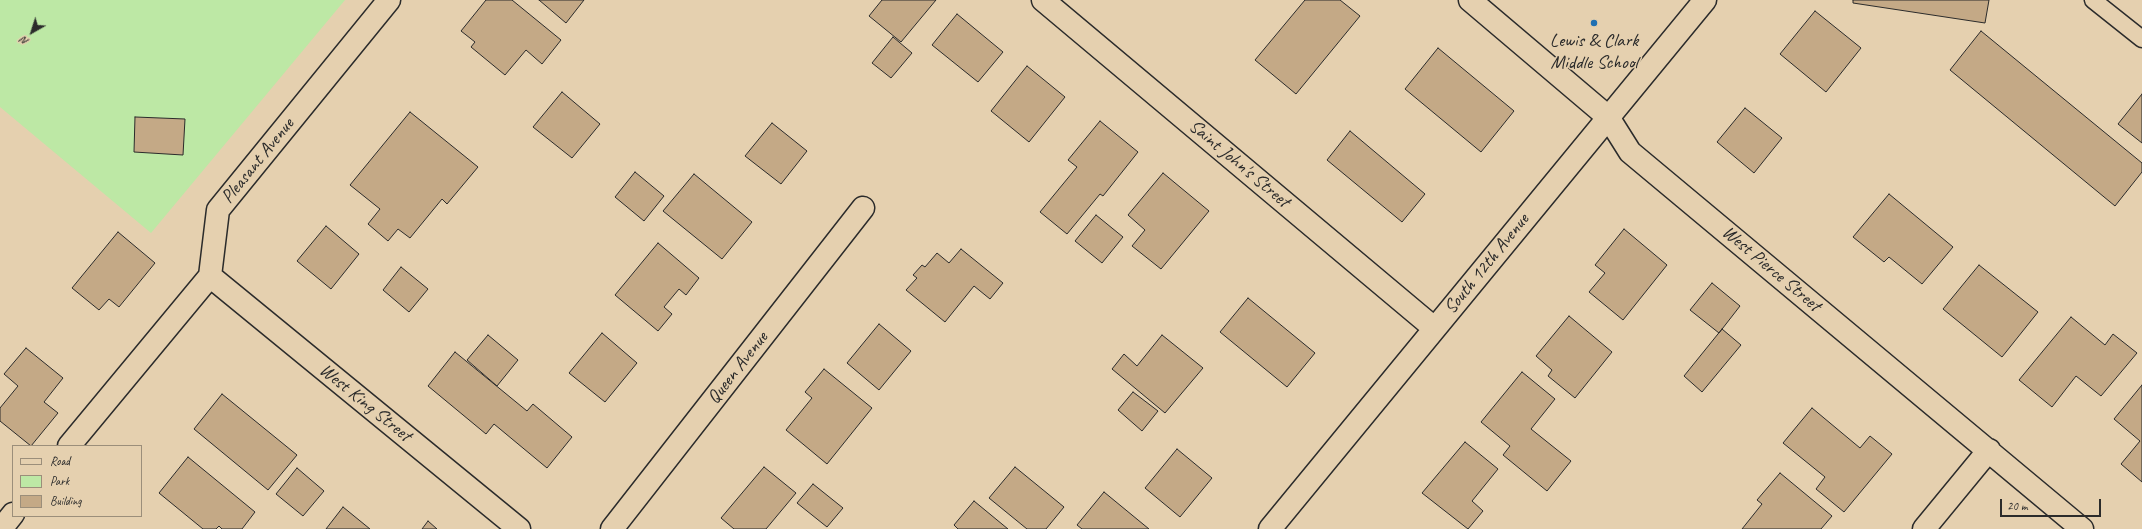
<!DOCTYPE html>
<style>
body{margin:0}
#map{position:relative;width:2142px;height:529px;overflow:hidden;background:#e5d0af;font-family:Caveat,sans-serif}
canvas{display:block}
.legend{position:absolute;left:12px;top:445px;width:130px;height:72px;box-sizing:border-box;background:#e5d0af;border:1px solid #9b8e7a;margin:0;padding:5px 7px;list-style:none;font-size:12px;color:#2b2b2b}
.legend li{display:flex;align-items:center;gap:8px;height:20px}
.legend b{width:20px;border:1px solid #9b8e7a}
.north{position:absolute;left:12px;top:12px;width:40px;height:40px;-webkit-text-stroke:3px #e5d0af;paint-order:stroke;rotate:219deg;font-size:11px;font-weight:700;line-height:16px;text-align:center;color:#2b2b2b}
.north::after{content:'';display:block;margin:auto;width:14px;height:18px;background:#2b2b2b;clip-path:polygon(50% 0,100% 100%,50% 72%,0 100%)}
.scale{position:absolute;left:2000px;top:499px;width:101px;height:18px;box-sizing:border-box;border:2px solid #2b2b2b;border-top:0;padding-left:5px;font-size:12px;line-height:14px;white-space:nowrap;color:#2b2b2b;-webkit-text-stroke:3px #e5d0af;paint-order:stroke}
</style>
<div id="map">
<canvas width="2142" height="529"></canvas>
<ul class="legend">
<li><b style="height:5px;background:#e5d0af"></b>Road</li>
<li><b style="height:11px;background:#bde8a5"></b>Park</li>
<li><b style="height:11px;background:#c4a986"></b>Building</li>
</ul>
<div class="north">N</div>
<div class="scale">20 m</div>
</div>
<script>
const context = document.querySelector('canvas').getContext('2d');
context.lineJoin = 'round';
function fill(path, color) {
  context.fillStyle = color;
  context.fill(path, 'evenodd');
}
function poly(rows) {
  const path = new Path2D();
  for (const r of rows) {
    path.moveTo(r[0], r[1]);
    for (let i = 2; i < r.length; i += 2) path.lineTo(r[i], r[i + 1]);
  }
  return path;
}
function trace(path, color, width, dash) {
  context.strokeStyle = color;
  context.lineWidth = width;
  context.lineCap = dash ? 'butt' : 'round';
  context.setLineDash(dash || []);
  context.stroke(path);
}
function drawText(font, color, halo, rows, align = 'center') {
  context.font = font + ' Caveat,sans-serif';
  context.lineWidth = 3;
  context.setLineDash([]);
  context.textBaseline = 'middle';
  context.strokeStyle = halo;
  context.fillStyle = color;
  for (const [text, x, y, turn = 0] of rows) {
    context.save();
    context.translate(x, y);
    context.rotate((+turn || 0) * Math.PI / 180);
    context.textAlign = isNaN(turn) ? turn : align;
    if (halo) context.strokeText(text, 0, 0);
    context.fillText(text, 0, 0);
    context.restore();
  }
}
fill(poly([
 [0,0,345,0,151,233,0,107]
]), '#bde8a5');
const building = poly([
 [486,0,512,0,561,40,542,64,526,50,505,75,471,47,475,42,461,31,486,0],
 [539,0,584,0,566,23,539,0],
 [882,0,936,0,901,42,869,16,882,0],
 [1305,0,1340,0,1360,16,1296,94,1255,60,1305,0],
 [1853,0,1989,0,1985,23,1853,3,1853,0],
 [1815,11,1861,48,1826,92,1780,54,1815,11],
 [957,14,1003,52,978,82,932,45,957,14],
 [1981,31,2142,163,2142,172,2115,206,1950,70,1981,31],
 [893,37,912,53,891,78,872,63,893,37],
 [1438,48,1514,111,1481,152,1405,89,1438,48],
 [1027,66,1065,97,1029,142,991,111,1027,66],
 [562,92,600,124,572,158,533,127,562,92],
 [2142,94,2142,143,2118,124,2142,94],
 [1745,108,1782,138,1754,173,1717,142,1745,108],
 [410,112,478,167,447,204,442,199,410,238,398,229,388,241,368,224,380,209,350,185,410,112],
 [135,117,185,119,183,155,134,152,135,117],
 [1100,121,1138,152,1103,196,1100,194,1067,234,1040,212,1077,167,1068,160,1100,121],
 [772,123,807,151,781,184,745,156,772,123],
 [1350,131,1425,194,1402,222,1327,160,1350,131],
 [635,172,664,196,644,221,615,197,635,172],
 [1163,173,1209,211,1161,269,1132,246,1145,230,1128,215,1163,173],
 [694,174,752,222,722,259,663,211,694,174],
 [1889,194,1953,247,1922,284,1889,257,1884,262,1853,237,1889,194],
 [1096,215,1123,237,1102,263,1075,241,1096,215],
 [326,226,359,254,331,289,297,261,326,226],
 [1624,229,1667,265,1623,320,1589,292,1605,273,1595,265,1624,229],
 [118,232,155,263,119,307,109,299,99,310,72,288,118,232],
 [658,243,699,278,686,295,679,289,664,307,672,314,658,331,615,295,658,243],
 [961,249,1003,283,990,299,974,286,945,322,906,290,917,278,913,275,922,265,925,267,937,253,949,263,961,249],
 [1979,265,2038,312,2002,357,1943,309,1979,265],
 [401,267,428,289,409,312,383,290,401,267],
 [1712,283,1740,306,1719,333,1690,310,1712,283],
 [1248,298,1315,353,1287,387,1220,332,1248,298],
 [1569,316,1612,352,1575,398,1548,376,1552,370,1536,356,1569,316],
 [2071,317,2105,345,2113,334,2137,353,2101,396,2076,376,2052,407,2019,380,2071,317],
 [879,324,911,351,879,390,847,363,879,324],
 [1722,329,1741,345,1702,392,1684,376,1722,329],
 [602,333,637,363,605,402,569,373,602,333],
 [488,335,518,360,497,386,467,360,488,335],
 [1162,335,1203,368,1165,413,1112,369,1124,354,1137,366,1162,335],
 [26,348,63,378,44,402,58,413,31,446,0,421,0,408,18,386,4,374,26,348],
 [455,352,527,411,533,404,572,437,547,468,494,424,486,434,428,386,455,352],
 [824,369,872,408,827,464,786,430,812,398,805,392,824,369],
 [1522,372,1555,399,1531,429,1571,461,1547,491,1503,455,1510,446,1481,422,1522,372],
 [2142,385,2142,482,2121,464,2140,441,2114,419,2142,385],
 [1133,392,1158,411,1142,431,1118,410,1133,392],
 [222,394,297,455,268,490,194,429,222,394],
 [1812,408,1860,448,1870,436,1892,454,1844,512,1816,489,1825,477,1783,443,1812,408],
 [1465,442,1498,469,1472,501,1483,511,1468,529,1422,493,1465,442],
 [1177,449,1212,478,1180,517,1145,488,1177,449],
 [188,457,255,512,242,529,222,529,219,526,216,529,203,529,159,493,188,457],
 [764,467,796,493,766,529,734,529,721,518,764,467],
 [1015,467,1064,507,1046,529,1027,529,989,498,1015,467],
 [297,468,324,491,303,516,276,494,297,468],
 [1780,473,1832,516,1821,529,1742,529,1762,504,1757,500,1780,473],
 [813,484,843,508,827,527,797,503,813,484],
 [1104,492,1149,529,1082,529,1077,525,1104,492],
 [974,501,1008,529,958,529,954,525,974,501],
 [343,507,370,529,326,529,343,507],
 [428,521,437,529,422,529,428,521]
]);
fill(building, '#c4a986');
trace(building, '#2b2b2b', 1);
const lane = poly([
 [2093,0,2142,39]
]);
const street = poly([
 [1043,0,1434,328],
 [1470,0,1608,117,1630,152,2082,529],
 [210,276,519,529],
 [69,446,210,276,218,210,389,0],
 [1,529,13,514],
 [612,529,863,208],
 [1270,529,1705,0],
 [1924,529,1989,450]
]);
trace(lane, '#2b2b2b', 19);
trace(street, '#2b2b2b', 25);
trace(lane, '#e5d0af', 16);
trace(street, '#e5d0af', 22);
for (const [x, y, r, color] of [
 [1594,23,4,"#1f6fb2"]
]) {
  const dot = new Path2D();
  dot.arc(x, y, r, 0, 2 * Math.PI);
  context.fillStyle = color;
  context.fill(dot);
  trace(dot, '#e5d0af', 1.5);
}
drawText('19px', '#2b2b2b', '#e5d0af', [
 ["Lewis & Clark",1594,41],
 ["Middle School",1594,63]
]);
drawText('19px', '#2b2b2b', '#e5d0af', [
 ["Pleasant Avenue",258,161,-51],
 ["Saint John's Street",1239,164,40],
 ["South 12th Avenue",1487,264,-51],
 ["West Pierce Street",1771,269,40],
 ["Queen Avenue",738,368,-52],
 ["West King Street",365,403,39]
]);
</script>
